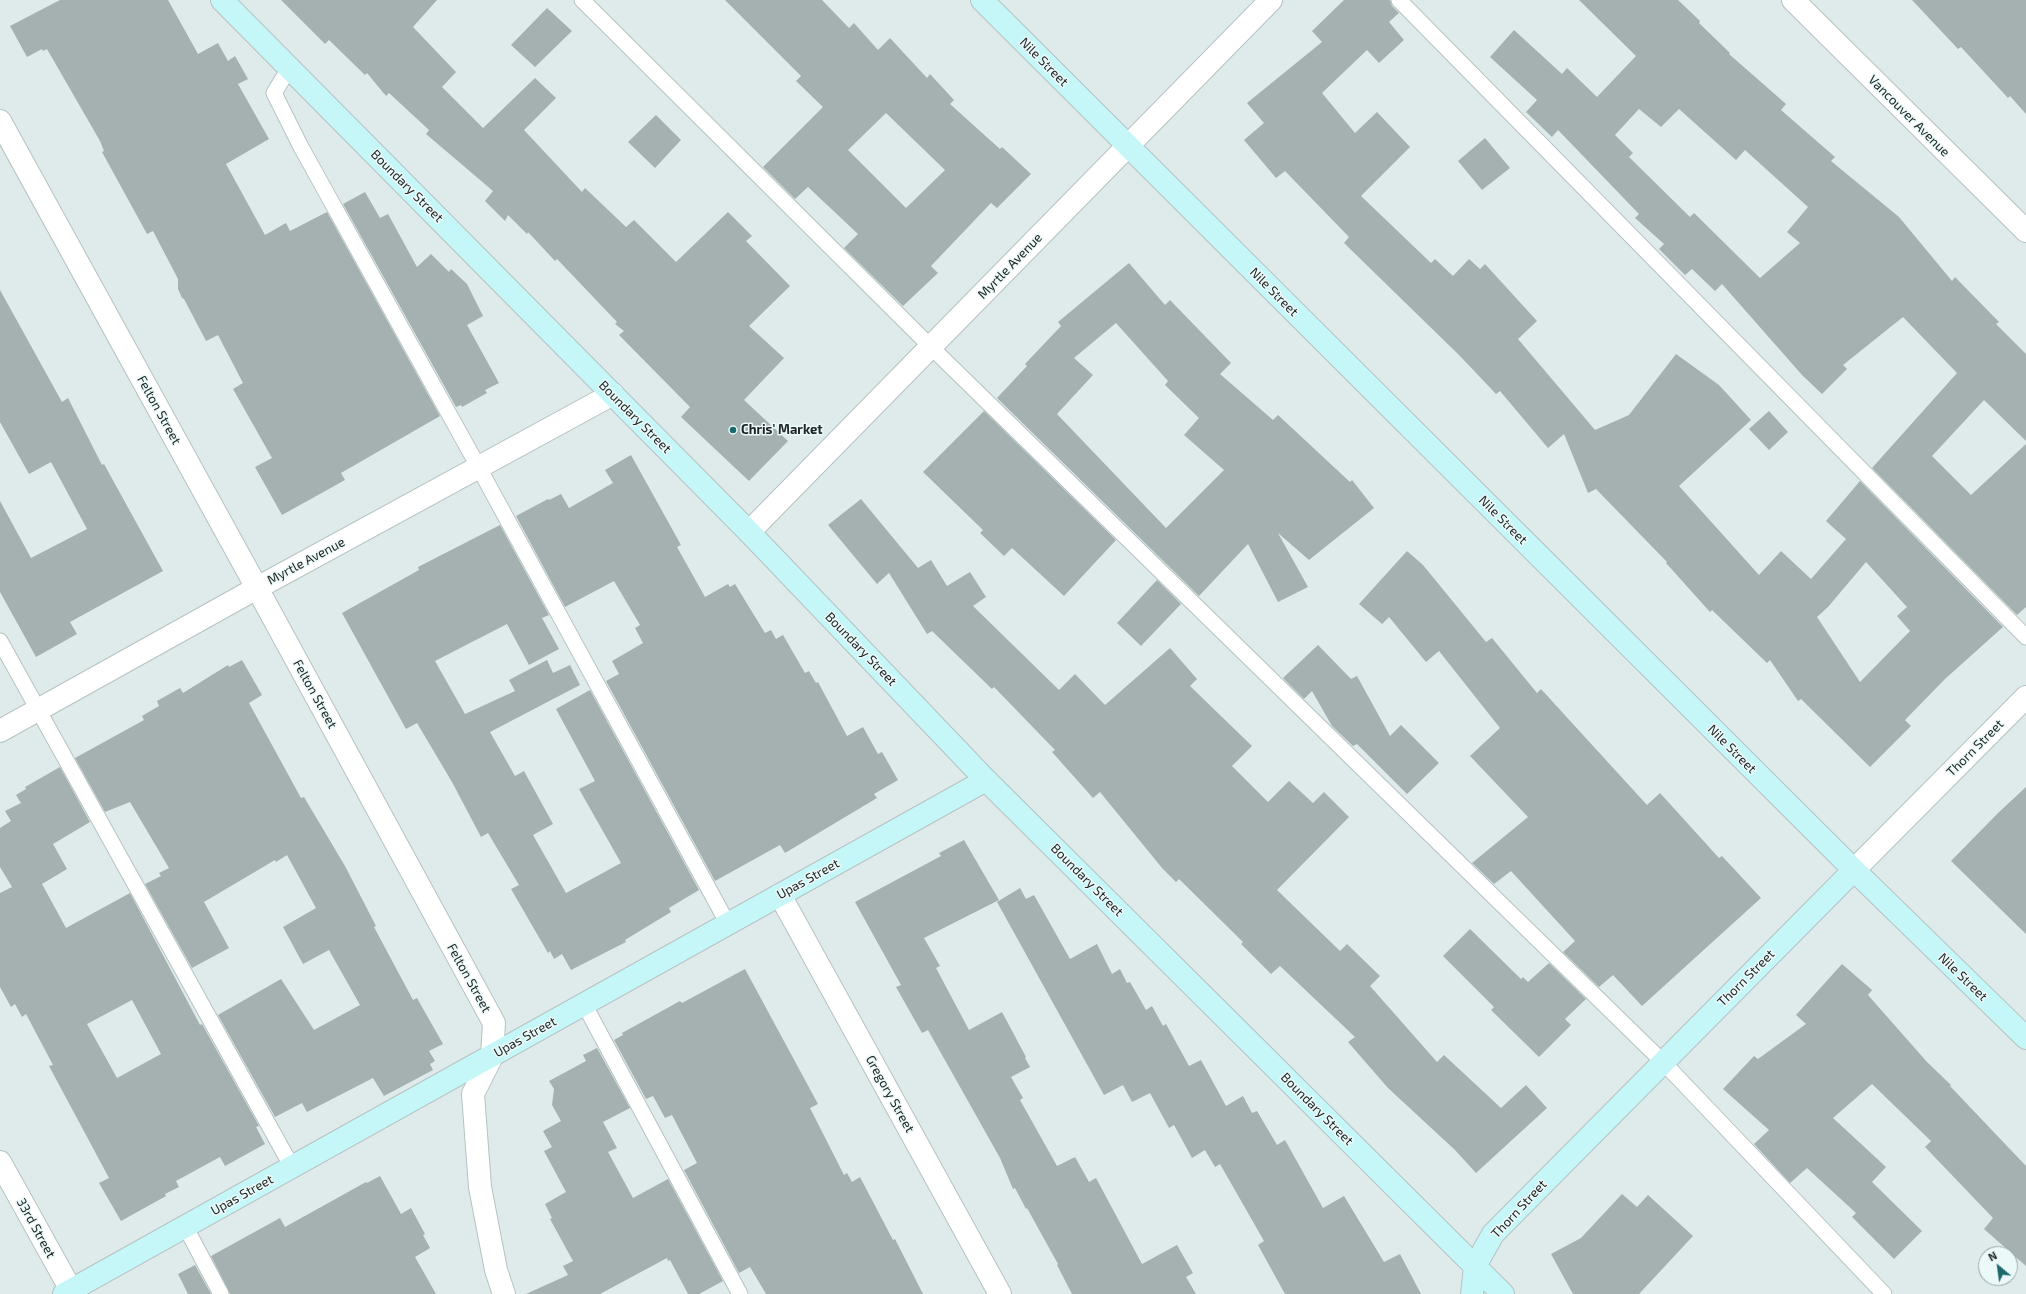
<!DOCTYPE html>
<style>
body{margin:0}
#map{position:relative;width:2026px;height:1294px;overflow:hidden;background:#dfebeb;font-family:"Exo 2",sans-serif}
canvas{display:block}
.north{position:absolute;left:1978px;top:1246px;width:40px;height:40px;box-sizing:border-box;background:#ecf9f9;border:1px solid #9aa4a4;border-radius:50%;rotate:331deg;font-size:11px;font-weight:700;line-height:16px;text-align:center;color:#202525}
.north::after{content:'';display:block;margin:auto;width:14px;height:18px;background:#1c696b;clip-path:polygon(50% 0,100% 100%,50% 72%,0 100%)}
</style>
<div id="map">
<canvas width="2026" height="1294"></canvas>
<div class="north">N</div>
</div>
<script>
const context = document.querySelector('canvas').getContext('2d');
context.lineJoin = 'round';
function fill(path, color) {
  context.fillStyle = color;
  context.fill(path, 'evenodd');
}
function poly(rows) {
  const path = new Path2D();
  for (const r of rows) {
    path.moveTo(r[0], r[1]);
    for (let i = 2; i < r.length; i += 2) path.lineTo(r[i], r[i + 1]);
  }
  return path;
}
function trace(path, color, width, dash) {
  context.strokeStyle = color;
  context.lineWidth = width;
  context.lineCap = dash ? 'butt' : 'round';
  context.setLineDash(dash || []);
  context.stroke(path);
}
function drawText(font, color, halo, rows, align = 'center') {
  context.font = font + ' "Exo 2",sans-serif';
  context.lineWidth = 3;
  context.setLineDash([]);
  context.textBaseline = 'middle';
  context.strokeStyle = halo;
  context.fillStyle = color;
  for (const [text, x, y, turn = 0] of rows) {
    context.save();
    context.translate(x, y);
    context.rotate((+turn || 0) * Math.PI / 180);
    context.textAlign = isNaN(turn) ? turn : align;
    if (halo) context.strokeText(text, 0, 0);
    context.fillText(text, 0, 0);
    context.restore();
  }
}
fill(poly([
 [60,0,168,0,198,54,218,43,228,61,235,56,248,79,238,84,269,139,226,164,265,235,286,223,290,231,327,212,440,416,341,473,345,480,282,515,255,467,272,458,233,389,243,383,218,335,206,341,184,299,182,298,178,289,178,279,153,231,147,234,102,152,104,151,100,141,47,49,43,51,42,49,27,57,10,26],
 [281,0,437,0,413,27,456,72,442,87,483,128,535,78,556,98,524,130,582,192,585,188,626,227,634,220,676,262,728,212,752,236,746,241,790,286,749,326,784,358,744,400,788,441,749,481,681,417,690,407,619,335,624,331,615,324,617,322,557,259,555,261,528,232,527,234,508,215,505,221,485,201,493,191,426,134,429,130,389,93,386,96,367,73,365,75,329,40,325,44],
 [725,0,822,0,849,28,854,23,878,50,890,38,927,78,930,74,954,100,950,104,1000,149,1002,147,1031,174,997,208,991,203,931,266,938,273,903,306,844,248,858,234,808,187,795,199,763,167,823,107,796,81,801,76],
 [886,113,945,170,906,208,848,150],
 [1344,0,1390,0,1392,6,1399,13,1389,22,1404,40,1379,63,1367,50,1322,93,1355,133,1377,112,1410,147,1361,196,1431,263,1435,259,1453,276,1469,259,1480,269,1485,264,1537,321,1518,339,1595,430,1629,415,1676,354,1719,385,1751,420,1679,486,1759,575,1781,551,1811,579,1846,539,1826,521,1860,481,2003,627,1945,679,1905,720,1911,726,1870,767,1801,699,1798,701,1770,660,1767,663,1712,610,1710,612,1666,563,1667,562,1596,489,1588,493,1564,434,1548,448,1500,391,1496,394,1459,355,1344,243,1349,237,1285,171,1276,178,1244,140,1264,123,1247,103,1322,42,1312,31],
 [1866,562,1907,607,1897,616,1910,631,1860,682,1817,617,1828,607],
 [1579,0,1678,0,1700,21,1699,23,1730,53,1729,54,1786,104,1781,110,1835,157,1831,161,1899,217,1952,281,1955,277,1999,322,1996,324,2026,354,2026,441,1984,400,1932,456,1971,495,2026,444,2026,607,2017,615,1872,468,1957,373,1903,317,1843,365,1847,369,1822,394,1802,375,1722,284,1715,291,1692,269,1685,275,1659,249,1664,244,1635,218,1639,214,1558,130,1552,137,1526,112,1537,100,1490,57,1514,30,1562,74,1567,68,1597,97,1636,56],
 [1639,109,1661,127,1679,109,1736,160,1745,150,1808,207,1787,232,1800,243,1760,278,1694,213,1690,217,1629,157,1633,153,1615,135],
 [1912,0,2026,0,2026,114,2010,96,2008,98,1961,47,1958,49],
 [547,8,572,31,535,67,511,45],
 [656,115,681,140,655,168,628,142],
 [1485,138,1510,168,1482,190,1458,161],
 [365,192,380,218,388,214,417,267,431,254,449,272,451,269,467,284,483,316,467,325,499,383,485,390,487,393,462,407,461,405,456,407,343,204],
 [1129,263,1165,305,1170,300,1231,363,1220,374,1273,420,1278,415,1350,482,1352,480,1374,508,1309,560,1278,533,1308,587,1278,602,1248,544,1199,596,997,398,1027,366,1025,364,1061,326,1058,322],
 [1116,323,1168,381,1165,385,1199,418,1184,435,1224,470,1166,528,1057,414,1093,375,1074,358],
 [0,290,62,402,68,398,102,465,104,464,163,571,70,622,77,634,36,657,0,592,0,501,31,558,87,529,51,462,29,474,0,422],
 [984,411,1116,540,1064,596,1012,548,1004,556,980,533,983,530,923,472],
 [1769,411,1788,432,1769,450,1749,429],
 [631,455,681,545,677,547,705,597,728,584,730,587,735,584,765,633,771,630,776,639,783,635,805,673,809,671,816,683,818,682,847,736,863,727,878,754,882,752,898,780,874,794,877,798,785,853,780,845,715,881,606,681,619,674,612,661,643,643,635,628,640,625,614,581,565,607,516,516,548,499,549,500,561,494,569,508,613,483,605,470],
 [861,499,918,568,931,560,947,586,970,572,986,597,973,606,1059,690,1075,674,1105,705,1170,648,1197,679,1190,686,1252,746,1232,766,1268,802,1289,781,1313,803,1324,792,1349,817,1277,890,1340,951,1347,944,1380,976,1370,986,1437,1062,1444,1055,1501,1108,1526,1085,1547,1108,1476,1173,1455,1150,1388,1088,1348,1042,1355,1037,1280,966,1271,974,1241,944,1243,942,1179,879,1176,882,1162,868,1100,792,1093,798,1052,752,1055,750,994,687,992,689,932,631,927,634,889,573,877,584,828,525],
 [500,525,549,615,542,618,559,649,529,665,507,624,435,661,465,714,515,691,509,680,547,660,553,673,570,665,580,685,490,732,515,776,524,771,553,824,533,835,566,893,621,863,579,789,595,781,556,709,590,690,699,890,669,908,671,912,625,940,626,942,571,970,562,954,554,959,550,951,548,953,511,889,519,885,488,833,481,837,452,782,417,723,406,729,342,613,419,570,418,567],
 [1407,551,1423,565,1486,642,1492,638,1537,693,1541,689,1647,805,1660,793,1719,858,1722,856,1761,898,1642,1006,1613,975,1599,987,1563,952,1575,941,1511,871,1494,884,1472,863,1528,817,1470,756,1500,728,1439,651,1426,662,1389,617,1382,624,1359,604],
 [1157,580,1181,604,1141,646,1117,623],
 [1318,645,1351,679,1357,676,1390,736,1401,725,1439,763,1407,794,1357,744,1353,746,1332,726,1312,691,1304,699,1283,678],
 [242,660,262,695,249,703,301,798,304,797,345,866,376,926,374,927,413,1000,417,998,443,1044,429,1051,435,1061,430,1064,433,1070,384,1096,373,1078,307,1112,302,1103,275,1117,218,1015,281,979,314,1030,360,1005,329,950,303,964,283,927,316,908,287,855,276,862,275,860,204,902,229,948,192,968,145,884,161,876,159,873,169,868,130,802,105,812,75,758,144,720,142,716,159,706,157,701,180,688,183,693,228,665,229,667],
 [60,767,90,822,53,844,67,869,42,884,66,928,130,893,200,1025,202,1024,259,1126,256,1127,265,1144,225,1166,220,1157,176,1181,179,1187,165,1194,166,1196,121,1221,99,1183,109,1178,49,1066,53,1065,26,1014,22,1017,15,1004,11,1007,0,987,0,893,12,887,0,867,0,828,11,821,5,811,21,803,16,795,26,789,25,787],
 [132,1000,161,1054,117,1078,87,1024],
 [2026,787,2026,934,1951,861,1998,813],
 [964,840,999,900,924,938,940,966,936,968,969,1030,1002,1012,1026,1057,1025,1058,1030,1067,1011,1077,1023,1098,1020,1100,1057,1166,1075,1157,1089,1182,1096,1178,1142,1264,1177,1245,1193,1273,1186,1277,1196,1294,1072,1294,1057,1265,1058,1264,1027,1208,1026,1209,1015,1188,1013,1189,1000,1158,928,1030,922,1033,896,987,901,985,855,902,941,856,939,853],
 [1020,888,1026,899,1034,895,1070,959,1097,944,1112,974,1120,969,1127,983,1130,982,1146,1010,1152,1006,1163,1026,1166,1024,1189,1066,1201,1060,1226,1106,1243,1096,1252,1113,1257,1111,1277,1145,1285,1140,1323,1208,1344,1196,1384,1262,1400,1254,1421,1294,1285,1294,1258,1245,1264,1241,1220,1164,1215,1167,1205,1150,1192,1158,1174,1125,1169,1128,1150,1093,1132,1102,1123,1085,1104,1095,997,902],
 [1470,929,1521,979,1523,977,1528,982,1549,963,1586,999,1565,1019,1571,1025,1539,1057,1491,1010,1494,1007,1443,956],
 [1842,964,1872,990,1868,995,1927,1062,1951,1085,1950,1086,2026,1166,2026,1266,1984,1229,1993,1218,1925,1147,1931,1141,1872,1084,1833,1118,1886,1167,1872,1182,1922,1231,1894,1259,1852,1217,1856,1213,1807,1168,1790,1183,1754,1144,1769,1130,1723,1089,1754,1056,1758,1059,1806,1024,1796,1015],
 [745,969,818,1104,810,1108,844,1175,847,1173,852,1182,860,1177,893,1240,895,1239,923,1294,766,1294,750,1267,739,1273,684,1170,697,1163,672,1115,665,1118,653,1096,646,1099,614,1040,623,1035,622,1033,680,1001,682,1003],
 [597,1048,630,1108,603,1122,617,1148,608,1152,633,1198,668,1179,723,1281,699,1294,688,1294,670,1260,668,1261,667,1258,600,1294,526,1294,568,1275,563,1266,573,1261,550,1219,552,1218,545,1204,566,1192,544,1151,552,1147,543,1131,561,1121,552,1105,554,1089,549,1081,586,1061,583,1055],
 [380,1176,401,1214,411,1208,425,1234,423,1235,430,1248,415,1257,436,1294,230,1294,211,1256,280,1218,285,1227,366,1182,367,1183],
 [1622,1194,1637,1207,1648,1195,1693,1236,1639,1294,1573,1294,1551,1254,1581,1238],
 [195,1265,211,1294,188,1294,178,1274]
]), '#a5b0b0');
const lane = poly([
 [582,0,931,347,1663,1062,1884,1294],
 [1399,0,2026,637],
 [290,67,274,93,301,147,479,468,728,924],
 [0,641,292,1167],
 [584,1004,740,1294],
 [185,1226,221,1294]
]);
const street = poly([
 [1793,0,2026,231],
 [0,121,257,588,494,1023,492,1056,473,1094,480,1187,496,1270,504,1294],
 [749,532,1271,0],
 [0,731,257,588,613,394],
 [1854,870,2026,697],
 [780,895,1000,1294],
 [0,1162,71,1290,70,1294]
]);
const secondary = poly([
 [222,0,749,532,986,780,1503,1294],
 [982,0,1854,870,2026,1038],
 [64,1294,986,780],
 [1472,1294,1475,1266,1493,1234,1854,870]
]);
trace(lane, '#b6c2c2', 17);
trace(street, '#b6c2c2', 24);
trace(secondary, '#b6c2c2', 24);
trace(lane, '#fff', 15);
trace(street, '#fff', 22);
trace(secondary, '#c6f7f8', 22);
for (const [x, y, r, color] of [
 [733,430,4,"#1c696b"]
]) {
  const dot = new Path2D();
  dot.arc(x, y, r, 0, 2 * Math.PI);
  context.fillStyle = color;
  context.fill(dot);
  trace(dot, '#ecf9f9', 1.5);
}
drawText('13px', '#202525', '#ecf9f9', [
 ["Nile Street",1044,62,45],
 ["Vancouver Avenue",1909,116,45],
 ["Boundary Street",407,186,45],
 ["Myrtle Avenue",1010,266,-46],
 ["Nile Street",1274,292,45],
 ["Felton Street",159,410,61],
 ["Boundary Street",635,417,45],
 ["Nile Street",1503,520,45],
 ["Myrtle Avenue",306,561,-28],
 ["Boundary Street",861,649,46],
 ["Felton Street",315,694,61],
 ["Thorn Street",1975,748,-45],
 ["Nile Street",1732,749,45],
 ["Upas Street",808,879,-29],
 ["Boundary Street",1087,880,45],
 ["Nile Street",1963,977,44],
 ["Felton Street",469,978,61],
 ["Thorn Street",1746,978,-45],
 ["Upas Street",525,1037,-29],
 ["Gregory Street",890,1094,61],
 ["Boundary Street",1317,1109,45],
 ["Upas Street",242,1195,-29],
 ["Thorn Street",1519,1209,-47],
 ["33rd Street",36,1228,61]
]);
drawText('bold 13px', '#202525', '#ecf9f9', [
 ["Chris' Market",741,430]
], 'left');
</script>
